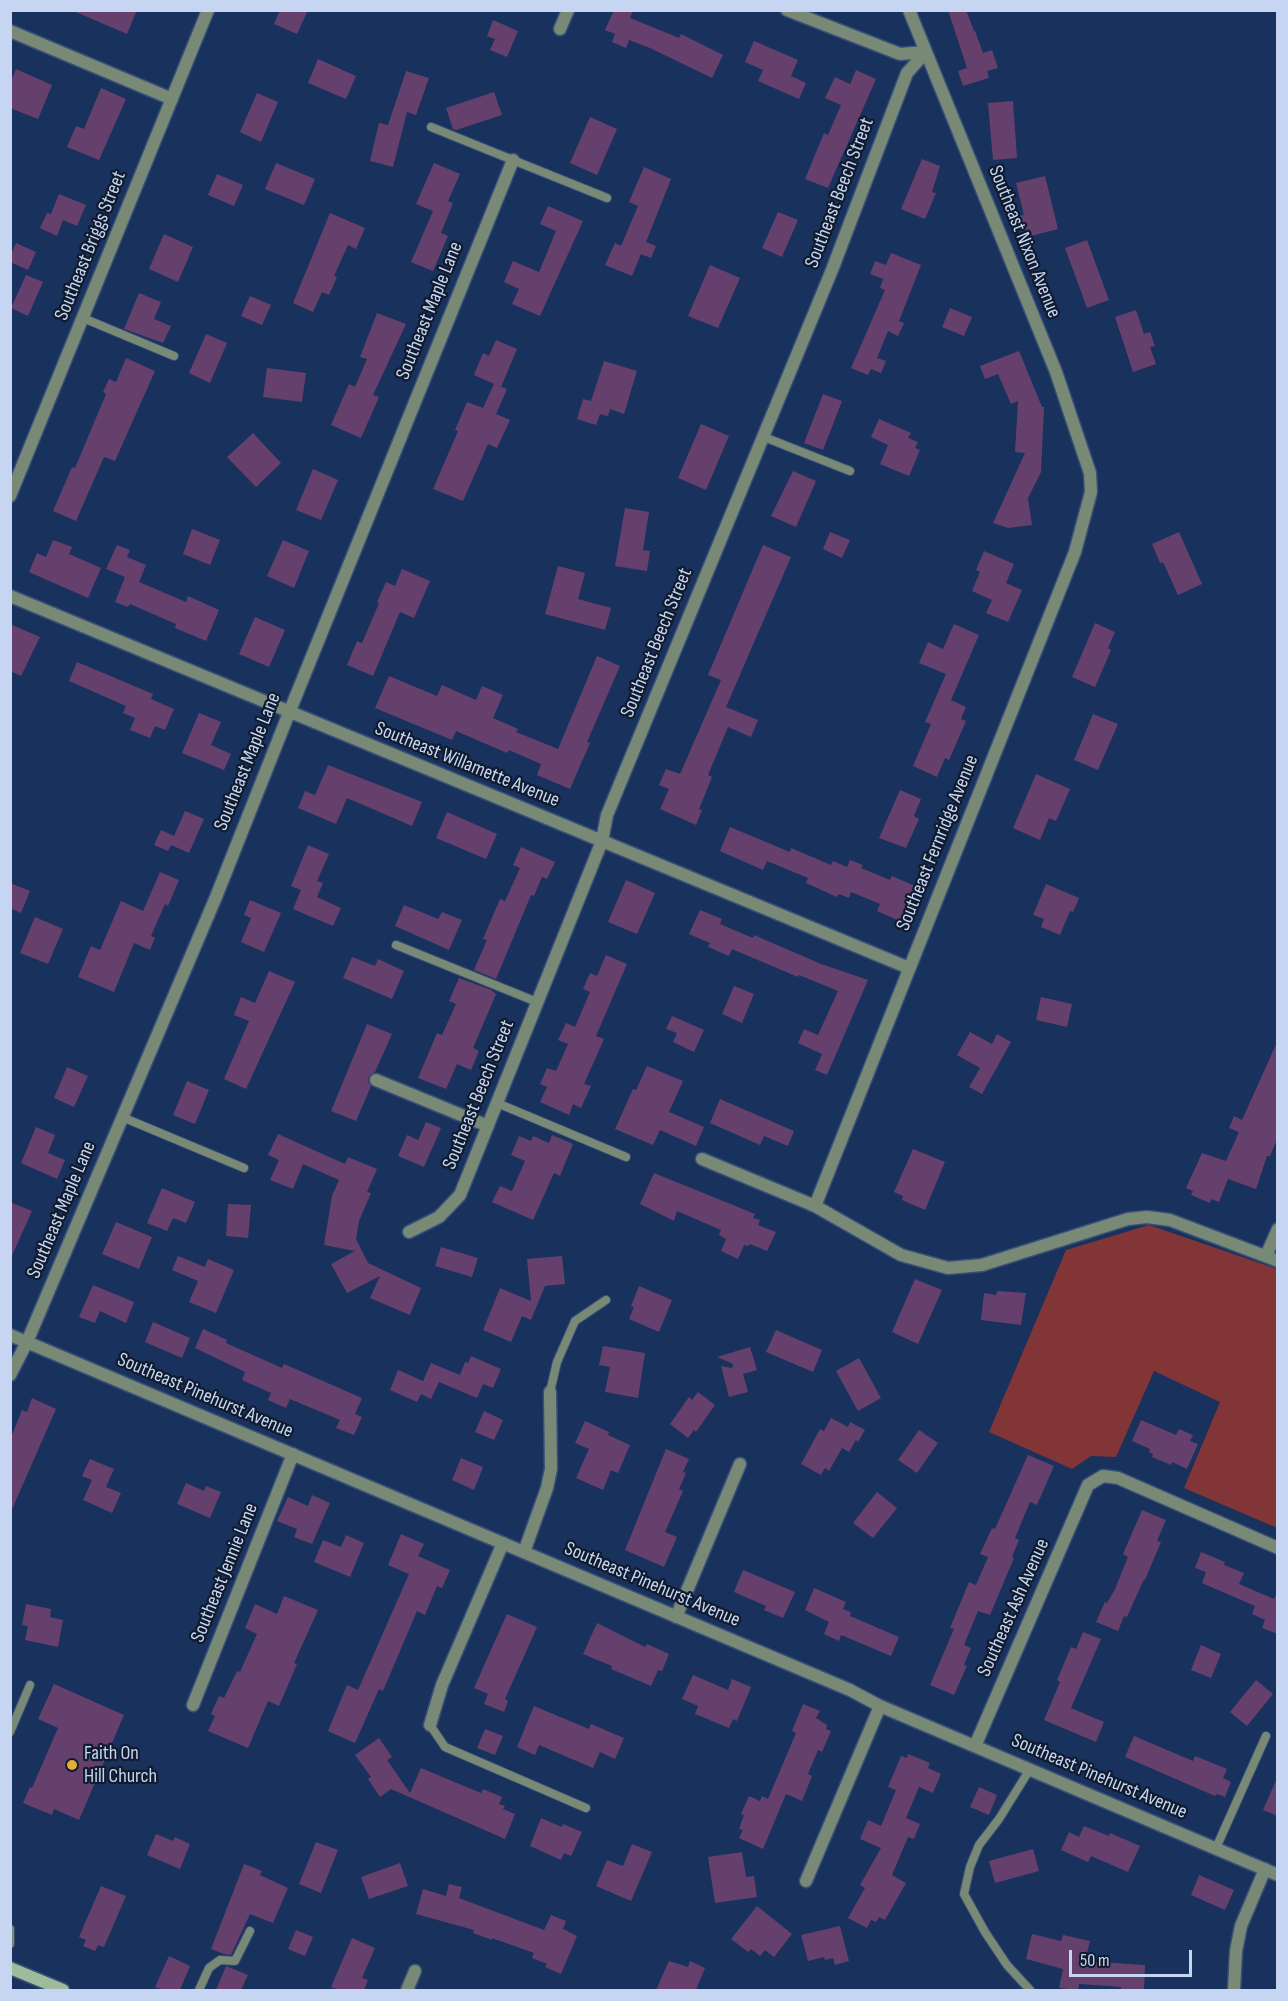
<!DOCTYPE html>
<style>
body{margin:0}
#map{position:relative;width:1288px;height:2001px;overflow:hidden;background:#19315d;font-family:"Sofia Sans Condensed",sans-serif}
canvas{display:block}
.frame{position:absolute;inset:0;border:12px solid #c6d6f2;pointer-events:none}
.scale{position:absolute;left:1069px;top:1950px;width:123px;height:27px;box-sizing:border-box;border:3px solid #c6d6f2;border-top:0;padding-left:8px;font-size:18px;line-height:21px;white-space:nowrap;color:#c6d6f2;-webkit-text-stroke:4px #101b2e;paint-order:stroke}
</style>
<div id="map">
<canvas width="1288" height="2001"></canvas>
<div class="frame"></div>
<div class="scale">50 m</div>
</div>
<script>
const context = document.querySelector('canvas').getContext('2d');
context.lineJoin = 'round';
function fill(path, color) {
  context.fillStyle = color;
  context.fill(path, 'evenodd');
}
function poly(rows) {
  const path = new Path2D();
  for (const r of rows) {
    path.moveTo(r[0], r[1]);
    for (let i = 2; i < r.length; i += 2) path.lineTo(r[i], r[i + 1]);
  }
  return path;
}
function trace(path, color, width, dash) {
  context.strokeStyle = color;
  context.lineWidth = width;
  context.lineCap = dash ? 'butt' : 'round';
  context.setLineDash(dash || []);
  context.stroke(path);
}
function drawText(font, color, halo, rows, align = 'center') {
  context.font = font + ' "Sofia Sans Condensed",sans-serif';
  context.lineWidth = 4.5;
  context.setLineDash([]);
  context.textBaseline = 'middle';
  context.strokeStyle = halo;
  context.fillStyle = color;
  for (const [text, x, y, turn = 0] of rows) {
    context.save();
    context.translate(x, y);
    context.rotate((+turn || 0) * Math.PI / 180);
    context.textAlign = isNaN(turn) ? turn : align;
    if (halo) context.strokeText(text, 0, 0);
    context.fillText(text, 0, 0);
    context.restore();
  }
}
fill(poly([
 [1149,1225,1277,1269,1277,1528,1184,1488,1220,1402,1154,1371,1116,1457,1091,1456,1072,1469,989,1432,1066,1250]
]), '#823537');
fill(poly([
 [71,10,137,10,127,34],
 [280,10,308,10,297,34,274,24],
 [614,10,633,10,630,18,679,38,681,34,723,55,712,78,650,48,629,40,626,48,612,42,615,34,605,30],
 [948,10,966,10,974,31,975,31,983,53,992,50,998,68,987,71,989,78,963,86,958,71,967,68],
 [493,20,518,31,507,57,490,50,495,39,487,36],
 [754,41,798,60,791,76,806,83,799,99,758,81,763,70,745,62],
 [318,59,356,76,346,99,308,83],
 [16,69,52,85,38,119,10,108,10,83],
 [856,70,876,79,828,188,805,179,824,133,828,135,841,105,825,98,835,77,850,84],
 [406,71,429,78,416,115,407,112,393,167,370,161,379,123,388,125],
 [101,88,126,99,99,160,67,147,76,126,84,129],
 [494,92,502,115,456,130,453,129,446,108],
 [257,93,278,102,261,142,240,132],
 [1013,101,1017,158,993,160,988,103],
 [590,117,617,129,597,175,570,163],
 [922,159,940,166,932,192,936,193,925,219,901,209],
 [276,163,315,179,304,205,265,189],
 [434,163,460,174,448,201,453,203,441,233,448,236,433,271,411,262,433,211,416,204],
 [644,167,671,179,646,242,656,246,651,258,641,254,632,276,605,265,615,243,621,246,638,206,629,202],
 [217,174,243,185,234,206,208,195],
 [1045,176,1058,229,1023,238,1018,216,1024,215,1016,183],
 [59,194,86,205,77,226,63,220,57,236,40,228,47,213,51,214],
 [548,206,583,221,540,316,512,304,519,289,504,282,513,261,539,272,556,231,540,224],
 [778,212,798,220,782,257,762,248],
 [330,213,365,228,356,249,348,245,334,276,337,277,329,295,322,292,313,312,293,303],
 [164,234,193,247,178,282,149,269],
 [1087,240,1109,300,1087,308,1065,248],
 [16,243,36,252,28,270,10,262,10,256],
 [891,253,921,265,899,321,904,323,898,336,888,331,877,358,886,361,881,373,871,369,868,375,851,368,885,290,880,288,883,279,870,274,875,261,886,265],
 [710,265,740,278,718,328,688,316],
 [26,275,43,282,28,316,11,308],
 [139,293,161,302,154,319,171,326,163,343,124,329],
 [250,296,271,305,262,325,241,316],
 [950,308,972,317,964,336,942,327],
 [1136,310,1144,334,1150,332,1155,346,1150,347,1156,364,1133,372,1115,317],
 [377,313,406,324,373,395,379,397,361,438,331,425,349,384,355,387,367,359,360,357],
 [206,334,227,343,210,383,189,373],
 [496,340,517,349,501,387,474,375,483,353,489,356],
 [1019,351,1042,407,1044,407,1041,472,1028,498,1032,525,1008,528,993,523,1025,453,1015,452,1018,401,1011,404,998,374,985,379,980,366],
 [126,358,155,371,115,461,104,457,76,521,53,511,72,467,75,468,106,394,103,392,109,379,116,382],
 [604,361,637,371,624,414,610,409,608,416,600,414,596,425,577,419,583,399,591,401],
 [267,368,306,373,302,402,263,397],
 [494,384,507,389,496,414,510,420,497,448,488,444,463,501,433,489,458,431,455,430,467,402,483,408],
 [823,394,842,401,823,450,804,443],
 [879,419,911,433,908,438,918,442,915,448,920,450,909,476,880,464,888,445,871,437],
 [701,424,729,436,706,490,678,478],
 [253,433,281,463,256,487,227,457],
 [313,469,338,480,321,520,296,510],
 [793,471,816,481,796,527,771,516],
 [625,508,649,512,643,550,650,551,647,571,615,566],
 [192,529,220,540,210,565,183,554],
 [830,532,850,540,842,558,823,549],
 [1179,532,1202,584,1178,595,1163,562,1160,563,1152,544],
 [53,540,72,547,69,554,101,568,88,598,29,572,37,553,46,557],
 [283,540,309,551,294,588,267,576],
 [117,545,130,550,127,557,146,565,139,582,186,602,188,596,219,610,206,641,175,628,176,624,130,604,128,607,115,602,125,577,106,569],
 [763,545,791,557,726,707,758,720,751,737,728,727,708,775,712,777,699,809,702,810,696,825,660,809,669,789,659,785,666,769,680,774,721,680,708,675],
 [984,551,1014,564,1006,583,1022,590,1008,622,986,613,992,600,972,591,980,572,976,570],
 [558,566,585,573,578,599,611,608,605,630,545,614],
 [402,569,430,581,414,618,400,612,373,676,347,665,357,641,362,643,379,603,377,602,386,582,395,586],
 [255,617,285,630,269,667,239,654],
 [1095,623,1115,632,1108,648,1111,650,1095,687,1072,677],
 [10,624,40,637,21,676,10,671],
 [954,624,979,635,951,700,966,707,961,719,966,721,949,760,945,758,937,777,913,766,931,724,925,722,946,674,919,663,928,642,943,649],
 [597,656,620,666,587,742,590,743,570,789,537,775,541,764,509,750,507,753,456,731,452,740,375,708,389,676,437,696,442,685,476,700,482,686,503,695,493,718,518,729,516,732,558,749],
 [77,662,153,694,151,699,174,709,165,730,155,726,150,738,130,730,135,718,123,713,126,706,69,681],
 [199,713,221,722,211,745,231,754,224,770,182,753],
 [1093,714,1118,724,1098,770,1074,760],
 [328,765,422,802,412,826,347,798,336,824,298,808,305,791,315,795],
 [1036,774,1070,789,1056,821,1049,818,1040,840,1013,828],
 [900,790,921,799,914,816,919,819,906,848,879,838],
 [185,811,204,819,189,853,171,845,168,851,154,845,161,830,174,836],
 [447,812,497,834,486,859,436,838],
 [730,827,790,852,791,848,831,865,833,861,847,867,850,860,863,865,861,868,890,880,892,876,917,887,902,922,877,911,880,904,851,892,849,898,839,894,837,897,806,883,808,878,767,861,763,870,720,851],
 [308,845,329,854,317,881,323,883,317,897,341,908,333,926,293,909,301,890,291,886],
 [521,847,555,862,547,879,542,877,534,896,531,895,496,979,474,970,487,940,483,939,500,899,505,901,520,868,513,865],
 [160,872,179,880,168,906,165,904,151,936,155,938,150,950,134,943,114,992,78,977,91,946,100,950,121,901,143,911],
 [626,880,655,893,637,934,608,922],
 [10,883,30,891,21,913,10,908],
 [1046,884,1079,898,1073,912,1070,911,1060,935,1041,927,1044,919,1033,915],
 [250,900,281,913,264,952,241,942,251,918,244,915],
 [404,905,438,919,442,912,462,920,449,950,395,926],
 [700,910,722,919,720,924,753,938,754,935,821,964,868,980,827,1075,815,1070,822,1054,798,1043,804,1029,818,1035,838,991,799,975,798,977,732,949,729,956,708,947,710,943,689,934],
 [35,917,63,929,48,964,20,953],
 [606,955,627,964,596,1036,604,1039,584,1084,591,1086,581,1108,573,1104,569,1115,540,1102,547,1087,540,1084,547,1068,556,1071,568,1044,558,1040,566,1023,575,1027,590,992,583,989,590,973,597,976],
 [352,957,375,966,378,959,404,971,392,999,343,978],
 [269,971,295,982,246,1089,224,1079,249,1021,234,1015,241,997,255,1003],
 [459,978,491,990,496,994,473,1048,479,1051,471,1070,457,1064,446,1089,418,1078,437,1033,442,1035,456,1004,449,1001],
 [734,986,754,994,742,1023,722,1014],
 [1041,997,1072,1004,1067,1027,1036,1020],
 [672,1016,704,1030,694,1052,673,1042,677,1033,666,1029],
 [367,1024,392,1034,375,1072,369,1076,368,1082,371,1086,356,1121,331,1111],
 [970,1032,992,1044,997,1034,1011,1042,982,1094,969,1087,980,1068,957,1055],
 [1278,1040,1278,1137,1270,1156,1267,1156,1256,1189,1228,1179,1219,1202,1211,1199,1210,1203,1191,1195,1193,1191,1186,1188,1202,1153,1226,1161,1239,1132,1229,1128,1234,1116,1242,1120],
 [647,1066,683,1081,669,1112,704,1127,696,1146,660,1130,653,1145,615,1129,633,1089,636,1090],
 [67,1067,88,1076,74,1107,54,1098],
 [187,1081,209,1090,195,1124,173,1115],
 [720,1099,794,1131,788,1146,764,1136,760,1145,710,1123],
 [426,1122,441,1128,424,1167,398,1156,407,1135,418,1140],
 [36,1127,55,1135,48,1153,65,1160,57,1179,21,1163],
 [278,1134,345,1164,348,1157,377,1169,367,1192,371,1193,359,1221,356,1239,368,1263,421,1288,410,1315,370,1298,380,1276,347,1293,331,1264,355,1251,324,1245,332,1196,339,1180,303,1164,293,1189,270,1180,279,1160,268,1155],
 [552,1135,573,1144,560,1176,554,1173,533,1220,492,1202,500,1186,512,1191,525,1161,511,1155,519,1136,531,1141,533,1136,549,1143],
 [913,1149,945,1162,925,1210,902,1200,903,1196,894,1192],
 [654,1173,755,1214,753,1218,760,1220,758,1225,776,1232,767,1251,750,1244,748,1246,744,1245,738,1259,721,1251,726,1239,719,1235,721,1230,677,1211,674,1221,640,1204],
 [162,1188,195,1202,186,1223,173,1218,167,1231,147,1223],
 [10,1202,32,1211,10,1260],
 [228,1204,251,1205,248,1238,226,1236],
 [116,1222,152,1237,139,1269,102,1254],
 [441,1247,478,1258,472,1277,435,1266],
 [178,1256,205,1267,208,1259,234,1270,216,1313,189,1302,198,1281,172,1270],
 [562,1256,565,1284,545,1286,531,1320,522,1316,511,1342,483,1330,500,1288,531,1301,527,1259],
 [915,1279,942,1290,918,1344,892,1332],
 [93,1285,134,1302,126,1323,100,1311,95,1323,79,1317],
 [639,1286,672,1300,659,1332,629,1319,634,1307,631,1306],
 [997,1291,1026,1293,1021,1325,981,1320,984,1293,996,1295],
 [153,1322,190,1338,182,1358,145,1342],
 [203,1329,227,1340,226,1343,282,1368,284,1364,362,1398,355,1414,362,1417,354,1435,336,1428,340,1420,290,1399,286,1408,268,1400,271,1393,242,1380,245,1372,195,1348],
 [776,1330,822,1350,813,1372,766,1352],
 [603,1346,645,1353,638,1398,605,1392,610,1367,599,1365],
 [750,1347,757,1370,743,1374,748,1392,729,1397,721,1366,732,1368,733,1364,717,1357],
 [471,1356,501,1369,493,1388,483,1384,477,1398,439,1382,431,1399,421,1394,417,1402,390,1390,398,1370,423,1381,431,1363,460,1375,465,1362,468,1363],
 [859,1358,881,1398,858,1411,836,1371],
 [698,1392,715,1405,696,1432,694,1430,688,1438,670,1424,689,1397,692,1400],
 [32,1398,56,1409,10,1514,10,1440,22,1410,27,1412],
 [484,1411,503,1420,494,1440,475,1432],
 [831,1418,848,1427,850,1422,865,1430,858,1442,856,1440,849,1452,842,1448,829,1471,825,1468,821,1475,801,1464,820,1429,824,1431],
 [1141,1420,1176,1435,1179,1429,1193,1435,1190,1441,1198,1444,1187,1469,1172,1462,1171,1465,1152,1457,1153,1454,1149,1452,1150,1449,1132,1441],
 [585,1421,609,1432,608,1435,630,1445,618,1473,611,1470,603,1490,576,1478,589,1449,575,1443],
 [919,1430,938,1443,917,1473,898,1460],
 [666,1449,689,1459,683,1472,686,1473,679,1489,683,1491,665,1532,677,1537,664,1567,625,1550],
 [1028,1455,1054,1466,1037,1505,1030,1502,1015,1538,1019,1540,1012,1557,1014,1558,990,1615,978,1611,964,1645,971,1648,964,1665,967,1666,954,1695,930,1685,954,1629,950,1628,969,1582,976,1585,988,1557,980,1554,992,1528,995,1529],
 [461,1458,483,1467,474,1490,452,1480],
 [90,1459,114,1469,106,1487,121,1493,112,1513,83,1500,92,1480,82,1476],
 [186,1483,204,1491,206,1486,221,1492,210,1518,177,1504],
 [877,1492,897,1508,873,1538,853,1523],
 [312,1495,330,1503,312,1544,294,1537,297,1529,277,1521,288,1497,308,1506],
 [1142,1510,1166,1520,1157,1541,1161,1542,1145,1580,1144,1579,1127,1617,1124,1616,1118,1631,1096,1622,1105,1602,1107,1603,1115,1589,1128,1557,1123,1554],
 [401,1534,424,1544,418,1556,450,1570,442,1588,437,1586,425,1615,417,1611,383,1691,379,1689,355,1743,328,1731,347,1685,358,1690,409,1574,388,1565],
 [346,1535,364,1543,350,1577,314,1562,323,1540,341,1547],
 [1201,1552,1225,1562,1224,1565,1244,1573,1239,1584,1274,1599,1278,1591,1278,1634,1262,1628,1265,1620,1252,1614,1255,1606,1202,1583,1206,1572,1195,1568],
 [743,1570,795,1592,783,1618,764,1610,766,1606,734,1592],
 [814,1588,846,1602,843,1609,851,1612,850,1616,899,1637,891,1656,841,1635,839,1641,824,1634,829,1622,805,1610],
 [284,1596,318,1610,294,1663,297,1664,279,1706,268,1701,248,1748,208,1731,215,1716,211,1714,219,1696,224,1698,237,1671,240,1672,257,1634,245,1628,255,1604,277,1614],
 [26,1604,51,1609,50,1617,63,1620,58,1647,25,1640,28,1626,22,1625],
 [507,1614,537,1627,505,1699,508,1701,504,1712,484,1704,488,1694,474,1688],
 [597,1623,645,1647,647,1644,669,1654,662,1671,658,1670,651,1686,611,1669,612,1666,583,1654],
 [1083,1632,1101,1639,1071,1708,1104,1722,1096,1742,1044,1720,1060,1682,1057,1680,1071,1647,1076,1649],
 [1201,1645,1221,1654,1211,1678,1191,1670],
 [693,1675,728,1690,732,1679,751,1687,737,1721,733,1719,729,1728,695,1714,698,1706,682,1699],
 [1256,1680,1273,1694,1247,1726,1230,1712],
 [54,1684,124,1715,79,1820,54,1809,52,1815,23,1803,30,1787,32,1788,58,1728,38,1719],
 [803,1704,820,1711,816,1718,827,1725,826,1729,831,1731,822,1752,818,1750,808,1774,812,1776,802,1801,786,1794,763,1849,739,1838,743,1830,739,1829,744,1815,741,1814,749,1796,760,1801,762,1796,768,1799,796,1733,792,1731],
 [534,1706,589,1729,591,1724,624,1738,615,1759,600,1752,593,1768,539,1745,535,1755,517,1747],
 [485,1729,503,1736,495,1755,477,1748],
 [1134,1736,1193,1761,1195,1756,1227,1769,1223,1778,1231,1782,1225,1797,1217,1794,1215,1796,1125,1757],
 [379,1738,392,1757,387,1760,410,1793,421,1768,481,1793,483,1789,502,1797,499,1804,505,1806,503,1809,515,1814,505,1839,391,1789,380,1797,368,1779,371,1777,355,1755],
 [908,1754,930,1763,928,1768,941,1774,933,1793,919,1787,906,1818,920,1824,914,1839,908,1837,892,1875,906,1883,885,1920,879,1917,876,1922,871,1920,867,1928,848,1918,865,1888,860,1885,881,1848,860,1839,868,1820,881,1826,896,1790,888,1787,901,1756,907,1758],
 [1278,1776,1278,1816,1263,1810],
 [979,1787,997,1795,989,1815,970,1807],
 [541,1818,562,1827,563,1824,582,1832,571,1856,564,1853,561,1860,530,1846],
 [1084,1826,1109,1836,1110,1833,1140,1846,1128,1872,1091,1856,1088,1862,1061,1850,1069,1832,1079,1837],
 [156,1834,173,1841,175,1837,190,1844,180,1869,147,1855],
 [316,1842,338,1850,321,1893,299,1884],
 [632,1844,652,1852,631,1901,596,1886,607,1860,623,1866],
 [1033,1849,1039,1871,995,1883,989,1861],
 [742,1852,746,1877,754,1876,757,1897,715,1903,708,1857],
 [400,1863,408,1886,369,1899,361,1877],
 [244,1864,262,1871,260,1875,288,1888,273,1923,250,1914,231,1955,224,1954,211,1949],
 [1199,1875,1234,1890,1225,1910,1191,1895],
 [449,1884,462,1887,459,1898,544,1930,551,1915,566,1921,563,1929,577,1936,561,1974,545,1967,547,1964,532,1958,534,1953,492,1938,492,1940,473,1933,474,1930,416,1914,423,1889,446,1896],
 [101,1886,126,1896,104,1947,98,1945,95,1951,83,1946,86,1940,79,1937],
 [757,1906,792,1934,774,1957,765,1950,760,1956,751,1949,748,1952,731,1939],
 [840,1926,849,1961,835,1965,833,1958,825,1960,824,1957,808,1961,801,1935],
 [296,1930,313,1937,305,1956,288,1949],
 [1032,1934,1061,1941,1063,1935,1090,1941,1085,1961,1145,1965,1144,1990,1121,1990,1121,1987,1079,1984,1078,1990,1059,1988,1063,1969,1026,1959],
 [352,1938,375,1948,362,1978,368,1980,364,1990,340,1990,331,1987],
 [169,1956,190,1966,180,1990,164,1990,155,1987],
 [669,1961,688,1967,690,1961,705,1968,696,1990,656,1990],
 [226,1966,248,1975,241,1990,216,1990]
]), '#66406c');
const lane = poly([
 [431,127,607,198],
 [83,318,174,356],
 [764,437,850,471],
 [396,945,537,1002],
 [497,1103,626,1157],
 [122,1117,244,1168],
 [550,1392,557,1362,575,1321,606,1300],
 [430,1725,445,1747,586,1808],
 [10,1732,30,1685],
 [1216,1848,1266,1736],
 [10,1929,10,1944],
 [199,1990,209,1968,220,1960,235,1961,250,1931],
 [1030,1990,1007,1965,985,1932,964,1894,970,1867,979,1845,999,1819,1030,1769]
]);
const street = poly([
 [787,10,900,54,926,52],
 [560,29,568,10],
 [10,31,172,99],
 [10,496,208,10],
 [10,596,909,968],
 [376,1080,488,1126],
 [702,1159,815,1206,901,1255,948,1268,982,1265,1128,1219,1147,1217,1170,1220,1278,1261],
 [815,1206,1075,552,1091,492,1090,473,1056,372,909,10],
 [409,1232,439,1217,460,1195,602,841,607,815,832,270,907,73,926,52],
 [1266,1256,1278,1229],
 [10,1335,850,1690,880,1706,1278,1875],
 [10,1375,27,1342,216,897,289,713,513,160],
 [524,1552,547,1488,551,1469,550,1392],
 [676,1617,740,1464],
 [193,1705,293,1454],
 [430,1725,442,1685,503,1543],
 [975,1746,1088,1485,1103,1476,1118,1478,1278,1548],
 [806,1881,880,1706],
 [407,1990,415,1971],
 [1234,1990,1236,1951,1241,1926,1265,1869]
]);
const secondary = poly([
 [10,1968,63,1990]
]);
trace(lane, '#384f78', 10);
trace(street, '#384f78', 15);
trace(secondary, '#384f78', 15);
trace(lane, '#788a75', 8);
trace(street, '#788a75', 12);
trace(secondary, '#9ebb9a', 12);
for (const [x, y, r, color] of [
 [72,1765,6,"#e6ad36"]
]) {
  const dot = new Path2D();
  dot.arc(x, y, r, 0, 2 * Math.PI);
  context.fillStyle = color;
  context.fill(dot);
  trace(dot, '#101b2e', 2);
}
drawText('20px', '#c6d6f2', '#101b2e', [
 ["Southeast Beech Street",840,193,-69],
 ["Southeast Nixon Avenue",1024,242,68],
 ["Southeast Briggs Street",91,246,-68],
 ["Southeast Maple Lane",430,311,-68],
 ["Southeast Beech Street",657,643,-68],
 ["Southeast Maple Lane",248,762,-68],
 ["Southeast Willamette Avenue",467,765,22],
 ["Southeast Fernridge Avenue",938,843,-68],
 ["Southeast Beech Street",479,1095,-68],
 ["Southeast Maple Lane",62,1210,-67],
 ["Southeast Pinehurst Avenue",205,1396,23],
 ["Southeast Jennie Lane",225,1573,-68],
 ["Southeast Pinehurst Avenue",652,1585,23],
 ["Southeast Ash Avenue",1014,1608,-66],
 ["Southeast Pinehurst Avenue",1099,1777,23]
]);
drawText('20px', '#c6d6f2', '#101b2e', [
 ["Faith On",84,1754],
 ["Hill Church",84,1777]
], 'left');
</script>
